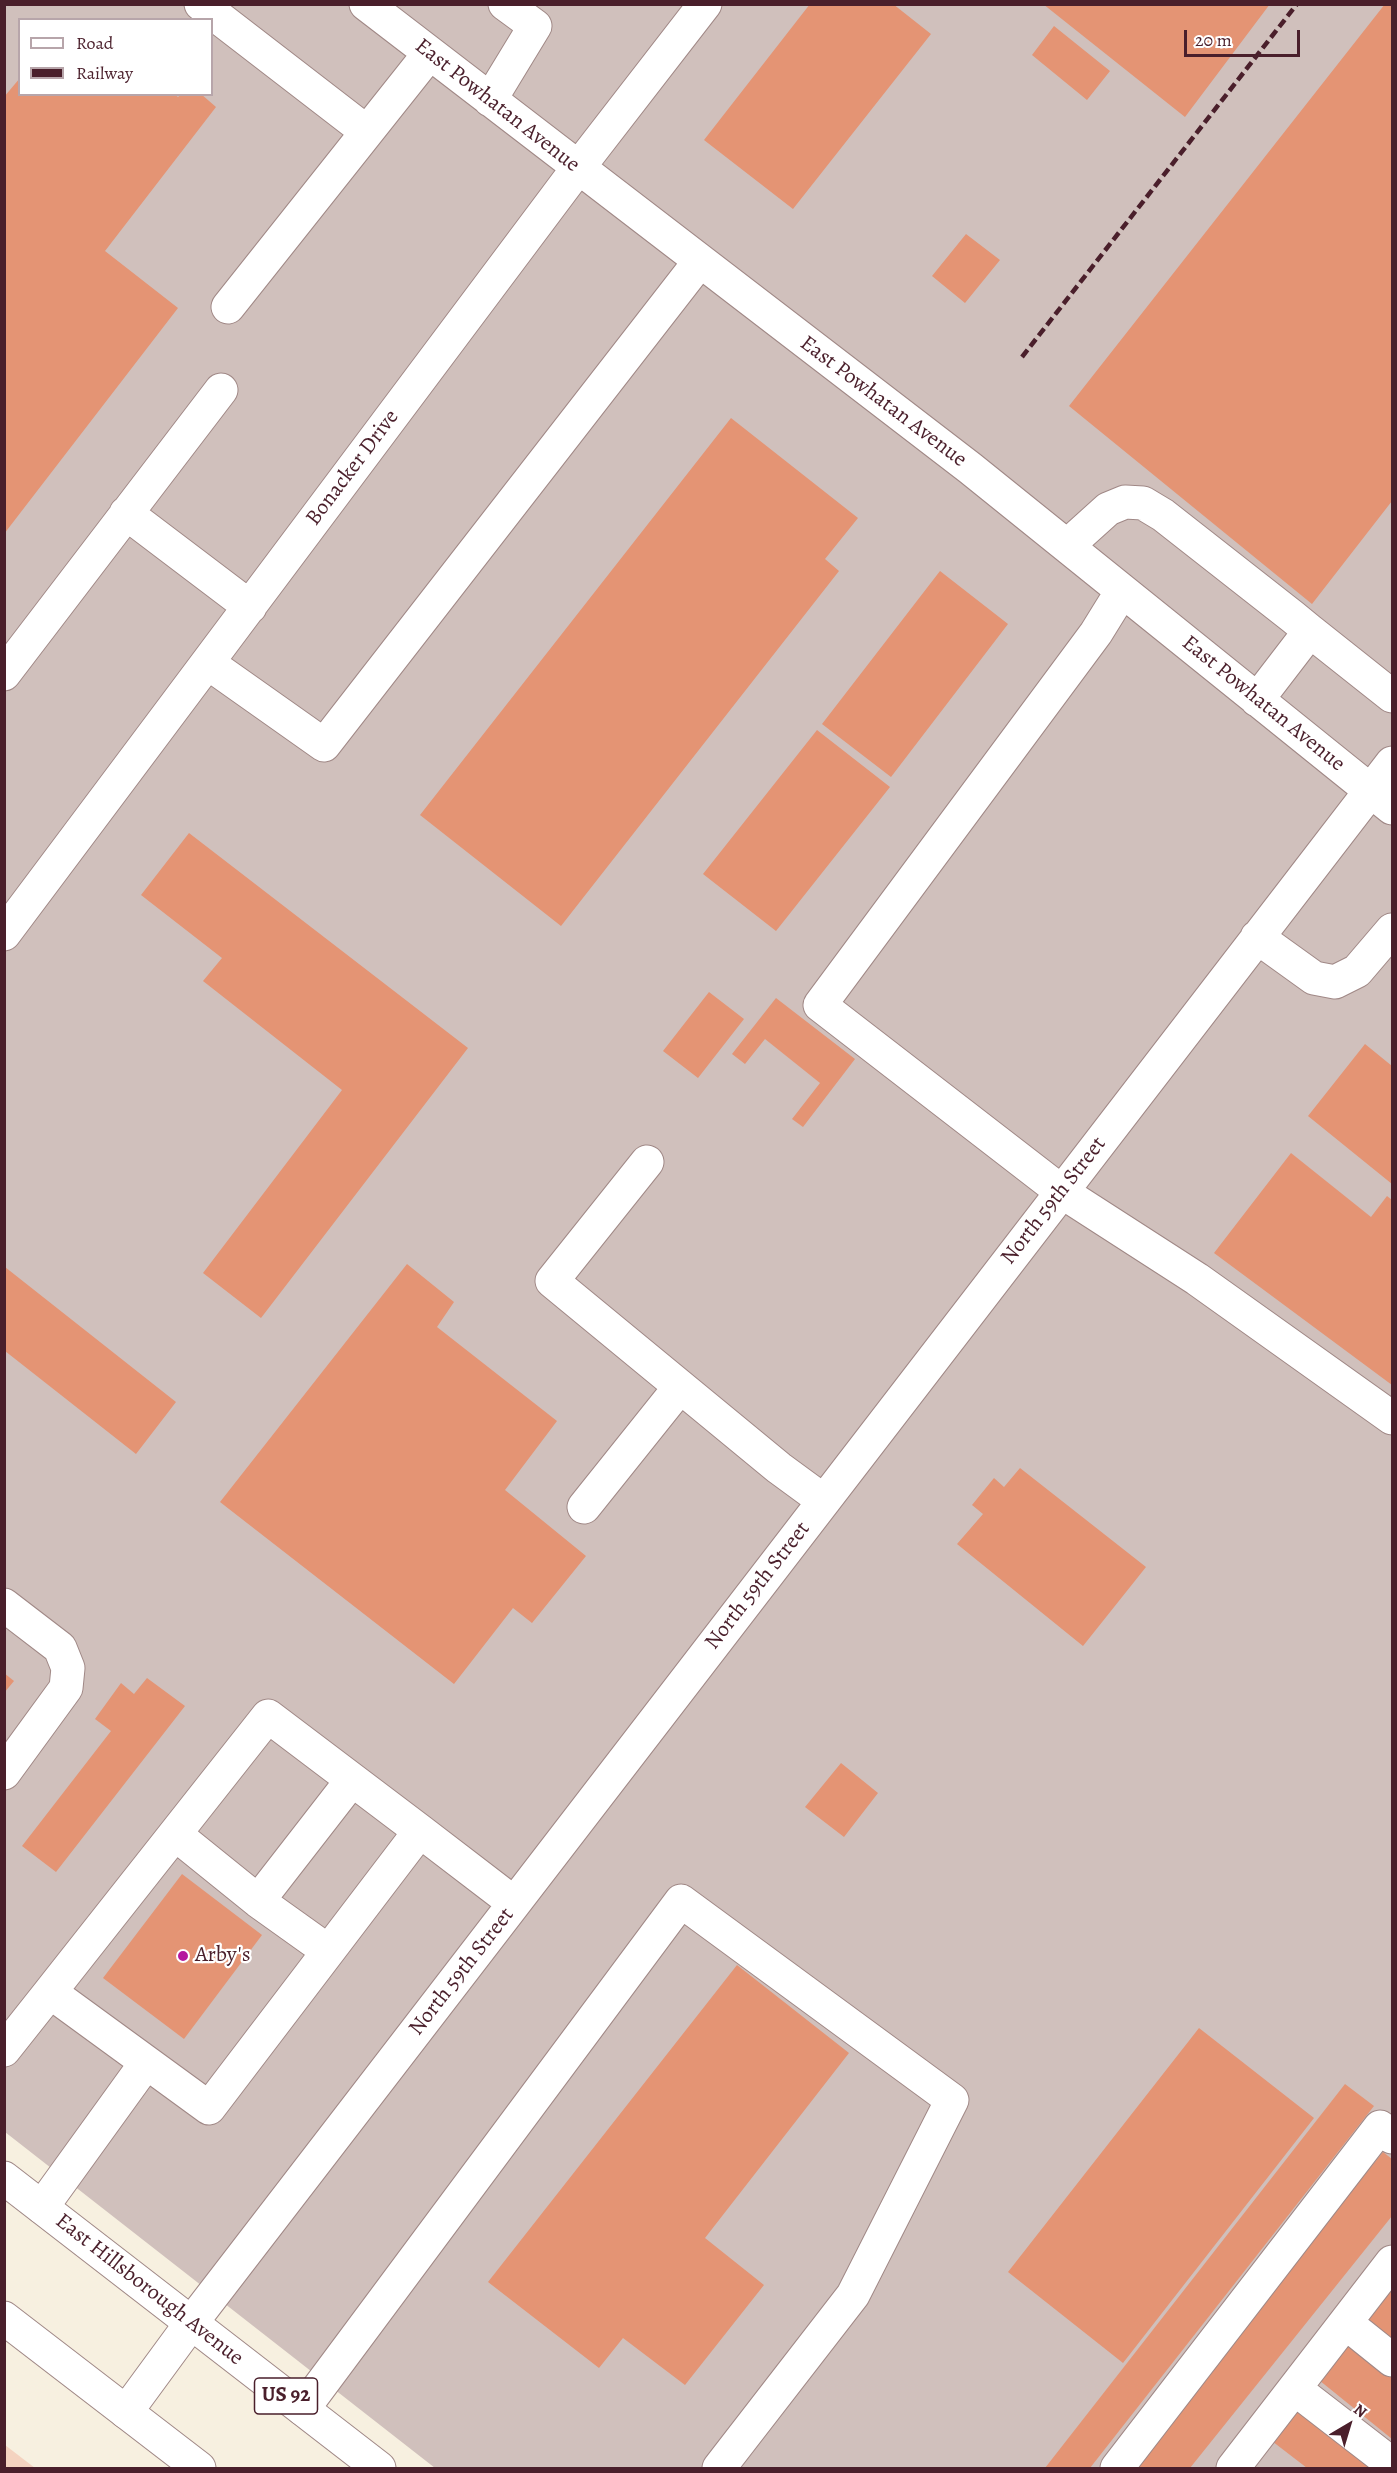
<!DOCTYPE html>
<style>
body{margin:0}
#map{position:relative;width:1397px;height:2473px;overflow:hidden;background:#f7f0e0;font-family:Alegreya,serif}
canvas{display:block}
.frame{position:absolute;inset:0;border:6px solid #4a1f2b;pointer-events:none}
.legend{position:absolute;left:18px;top:18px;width:195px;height:78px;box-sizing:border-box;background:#fff;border:2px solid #b7a5aa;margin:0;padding:8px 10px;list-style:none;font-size:18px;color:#4a1f2b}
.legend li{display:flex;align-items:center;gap:12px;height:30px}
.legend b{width:30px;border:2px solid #b7a5aa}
.north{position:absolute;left:1319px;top:2395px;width:60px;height:60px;-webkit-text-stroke:4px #fff;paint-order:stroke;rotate:38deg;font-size:16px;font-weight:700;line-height:24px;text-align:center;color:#4a1f2b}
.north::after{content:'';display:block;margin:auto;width:21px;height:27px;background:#4a1f2b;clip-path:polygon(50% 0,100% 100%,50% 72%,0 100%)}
.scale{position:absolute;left:1184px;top:30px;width:116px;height:27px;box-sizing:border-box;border:3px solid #4a1f2b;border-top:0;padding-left:8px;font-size:18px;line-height:21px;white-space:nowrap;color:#4a1f2b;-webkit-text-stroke:4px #fff;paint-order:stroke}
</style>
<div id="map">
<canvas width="1397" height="2473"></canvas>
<div class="frame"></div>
<ul class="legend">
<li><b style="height:8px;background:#fff"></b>Road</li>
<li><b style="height:8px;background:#4a1f2b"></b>Railway</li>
</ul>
<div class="north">N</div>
<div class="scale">20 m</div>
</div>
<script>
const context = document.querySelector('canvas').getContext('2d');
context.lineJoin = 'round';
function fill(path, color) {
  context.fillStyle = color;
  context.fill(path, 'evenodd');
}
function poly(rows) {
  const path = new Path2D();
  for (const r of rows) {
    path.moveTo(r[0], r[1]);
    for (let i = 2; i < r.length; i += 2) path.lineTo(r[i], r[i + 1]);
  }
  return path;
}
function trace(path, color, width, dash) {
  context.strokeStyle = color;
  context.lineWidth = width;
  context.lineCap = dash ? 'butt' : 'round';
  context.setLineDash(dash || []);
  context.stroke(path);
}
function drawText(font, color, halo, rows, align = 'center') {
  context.font = font + ' Alegreya,serif';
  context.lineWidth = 4.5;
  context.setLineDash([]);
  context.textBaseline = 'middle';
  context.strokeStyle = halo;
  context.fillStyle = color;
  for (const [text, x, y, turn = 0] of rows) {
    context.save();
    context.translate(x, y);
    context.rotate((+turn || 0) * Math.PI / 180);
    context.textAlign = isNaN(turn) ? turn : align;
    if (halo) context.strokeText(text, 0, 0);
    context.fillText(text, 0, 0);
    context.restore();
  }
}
fill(poly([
 [4,2445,5,2445,35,2468,5,2468]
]), '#f4d3c0');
fill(poly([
 [4,5,1392,5,1392,2468,435,2468,5,2132],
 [20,20,212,20,212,94,20,94]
]), '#d0c0bc');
fill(poly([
 [810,4,893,4,931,34,793,209,704,140],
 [1043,4,1270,4,1185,117],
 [1385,4,1392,4,1392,501,1312,604,1069,406],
 [1054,26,1110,71,1087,100,1032,55],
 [20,78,20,94,174,94,178,97,181,94,201,94,216,107,105,251,178,308,4,534,4,97],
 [966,234,1000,260,965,303,932,276],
 [731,418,858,518,825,559,839,571,561,926,420,815],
 [940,571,1008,624,891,777,822,724],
 [817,730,890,787,776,931,703,874],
 [189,833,468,1048,261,1318,203,1273,342,1090,203,981,222,958,141,895],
 [709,992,744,1019,698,1078,663,1051],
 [776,998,855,1059,803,1127,792,1119,820,1083,765,1039,745,1064,732,1054],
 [1365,1044,1392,1066,1392,1184,1308,1116],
 [1291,1153,1371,1217,1387,1196,1392,1200,1392,1385,1214,1253],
 [407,1264,454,1302,437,1327,557,1421,505,1490,586,1556,532,1623,513,1608,454,1684,220,1502],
 [5,1267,176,1402,136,1454,5,1351],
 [1020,1468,1146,1567,1083,1646,957,1544,983,1514,972,1505,994,1478,1004,1487],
 [4,1673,14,1681,4,1693],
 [147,1678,185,1706,56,1872,22,1846,111,1731,95,1719,121,1683,134,1694],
 [841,1763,878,1793,844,1837,805,1807],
 [182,1874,262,1935,184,2039,103,1978],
 [737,1965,849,2053,705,2238,764,2285,685,2385,623,2338,599,2368,488,2282],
 [1199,2028,1314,2118,1123,2363,1008,2272],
 [1345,2084,1374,2106,1090,2468,1045,2468],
 [1383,2152,1392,2159,1392,2216,1190,2468,1129,2468],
 [1392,2282,1392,2345,1360,2319],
 [1345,2338,1392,2376,1392,2439,1314,2376],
 [1292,2407,1371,2468,1307,2468,1268,2438]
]), '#e49474');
const minor = poly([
 [201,4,367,132,429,54],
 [366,4,970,468,1392,808],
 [490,100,535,26,505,4],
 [228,307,367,132],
 [126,513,250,607],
 [1067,546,1108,509,1125,502,1143,503,1163,515,1293,617,1310,631,1257,700],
 [1122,591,1096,633,820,1005,1062,1192,1197,1279,1392,1418],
 [1310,631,1392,696],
 [208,663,324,745,700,261],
 [4,674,221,390],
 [4,934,578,168,705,4],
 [1257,937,1314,978,1335,982,1357,971,1392,930],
 [647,1162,552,1281,779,1468,824,1501],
 [584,1507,680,1387],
 [4,1605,60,1648,68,1668,66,1688,4,1773],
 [420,1831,209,2108,50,1992,268,1716,420,1831,514,1903],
 [175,1834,258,1901],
 [328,1951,258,1901,352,1780],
 [4,2050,50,1992],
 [42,2207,146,2063],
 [1346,2323,1392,2360],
 [1295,2389,1392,2464],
 [303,2409,681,1901,952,2100,853,2295,719,2468],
 [126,2412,192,2322,1392,763],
 [1117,2468,1380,2127,1392,2137],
 [1233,2468,1392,2262]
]);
const major = poly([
 [4,2178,379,2468],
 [4,2318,199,2468]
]);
trace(minor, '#a08886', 35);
trace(major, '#a08886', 35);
trace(minor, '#fff', 33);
trace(major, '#fff', 33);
trace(poly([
 [1022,357,1297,4]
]), '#4a1f2b', 4.5, [9, 4.5]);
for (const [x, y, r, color] of [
 [183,1956,6,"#b5179e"]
]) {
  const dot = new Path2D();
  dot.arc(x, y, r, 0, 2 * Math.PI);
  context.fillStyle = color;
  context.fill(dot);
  trace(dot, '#fff', 2);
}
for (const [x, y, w] of [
 [286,2396,63]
]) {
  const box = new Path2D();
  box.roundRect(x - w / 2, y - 18, w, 36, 4.5);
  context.fillStyle = '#fff';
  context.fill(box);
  trace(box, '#4a1f2b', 1.5);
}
drawText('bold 21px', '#4a1f2b', null, [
 ["US 92",286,2396]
]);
drawText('22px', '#4a1f2b', '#fff', [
 ["East Powhatan Avenue",497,106,38],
 ["East Powhatan Avenue",883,402,37],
 ["Bonacker Drive",353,468,-53],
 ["East Powhatan Avenue",1263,704,39],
 ["North 59th Street",1054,1201,-52],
 ["North 59th Street",758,1586,-52],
 ["North 59th Street",462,1972,-52],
 ["East Hillsborough Avenue",149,2290,38]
]);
drawText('22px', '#4a1f2b', '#fff', [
 ["Arby's",195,1956]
], 'left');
</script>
